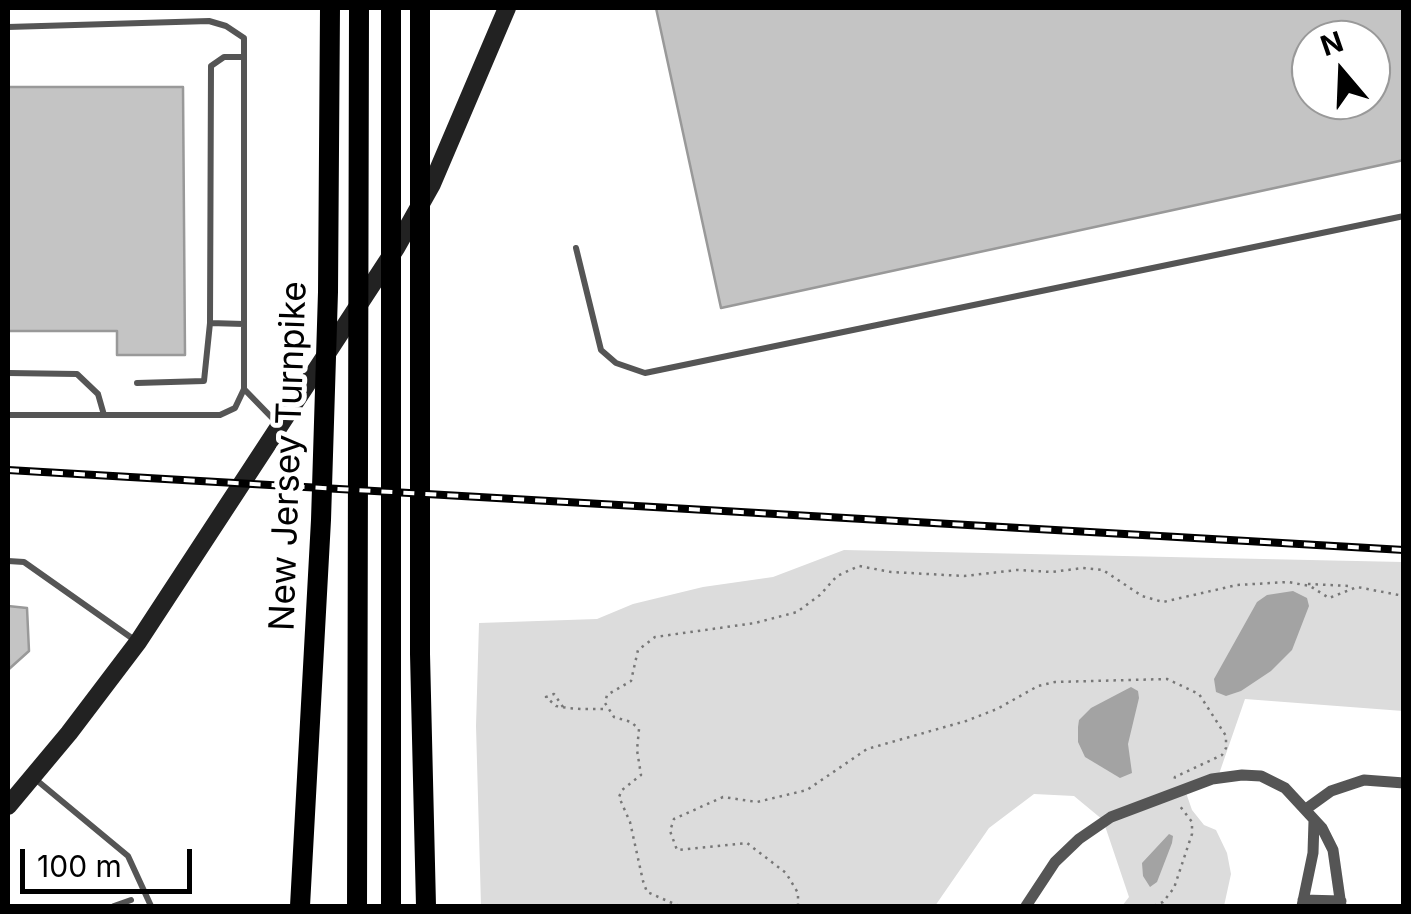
<!DOCTYPE html>
<style>
body{margin:0}
#map{position:relative;width:1411px;height:914px;overflow:hidden;background:#fff;font-family:Inter,sans-serif}
canvas{display:block}
.frame{position:absolute;inset:0;border:10px solid #000;pointer-events:none}
.north{position:absolute;left:1291px;top:20px;width:100px;height:100px;box-sizing:border-box;background:#fff;border:2px solid #999;border-radius:50%;rotate:341deg;font-size:28px;font-weight:700;line-height:40px;text-align:center;color:#000}
.north::after{content:'';display:block;margin:auto;width:35px;height:45px;background:#000;clip-path:polygon(50% 0,100% 100%,50% 72%,0 100%)}
.scale{position:absolute;left:20px;top:849px;width:172px;height:45px;box-sizing:border-box;border:5px solid #000;border-top:0;padding-left:12px;font-size:30px;line-height:35px;white-space:nowrap;color:#000;-webkit-text-stroke:8px #fff;paint-order:stroke}
</style>
<div id="map">
<canvas width="1411" height="914"></canvas>
<div class="frame"></div>
<div class="north">N</div>
<div class="scale">100 m</div>
</div>
<script>
const context = document.querySelector('canvas').getContext('2d');
context.lineJoin = 'round';
function fill(path, color) {
  context.fillStyle = color;
  context.fill(path, 'evenodd');
}
function poly(rows) {
  const path = new Path2D();
  for (const r of rows) {
    path.moveTo(r[0], r[1]);
    for (let i = 2; i < r.length; i += 2) path.lineTo(r[i], r[i + 1]);
  }
  return path;
}
function trace(path, color, width, dash) {
  context.strokeStyle = color;
  context.lineWidth = width;
  context.lineCap = dash ? 'butt' : 'round';
  context.setLineDash(dash || []);
  context.stroke(path);
}
function drawText(font, color, halo, rows, align = 'center') {
  context.font = font + ' Inter,sans-serif';
  context.lineWidth = 10;
  context.setLineDash([]);
  context.textBaseline = 'middle';
  context.strokeStyle = halo;
  context.fillStyle = color;
  for (const [text, x, y, turn = 0] of rows) {
    context.save();
    context.translate(x, y);
    context.rotate((+turn || 0) * Math.PI / 180);
    context.textAlign = isNaN(turn) ? turn : align;
    if (halo) context.strokeText(text, 0, 0);
    context.fillText(text, 0, 0);
    context.restore();
  }
}
fill(poly([
 [844,550,1403,562,1403,711,1245,699,1219,774,1184,787,1192,810,1204,825,1216,830,1227,853,1231,874,1224,906,1122,906,1129,897,1103,820,1074,796,1034,794,989,828,935,906,481,906,476,726,479,623,597,619,633,604,703,587,773,577]
]), '#dcdcdc');
fill(poly([
 [1293,591,1307,598,1309,606,1292,650,1271,671,1241,691,1226,696,1216,692,1214,679,1257,602,1267,595],
 [1131,687,1138,691,1139,698,1128,744,1132,773,1120,778,1085,757,1078,742,1078,727,1079,720,1091,708],
 [1169,834,1173,836,1172,843,1157,882,1150,887,1143,876,1142,863]
]), '#a3a3a3');
const building = poly([
 [656,8,1404,8,1404,160,721,308,656,8],
 [1311,40,1371,40,1371,100,1311,100,1311,40],
 [8,87,183,87,185,355,117,355,117,331,8,331,8,87],
 [8,606,27,608,29,651,9,669,8,606]
]);
fill(building, '#c4c4c4');
trace(building, '#999', 2.5);
trace(poly([
 [1308,584,1350,586],
 [563,707,554,694,546,697,556,706,568,708,581,709,605,709],
 [679,906,647,892,643,881,630,822,619,797,622,790,641,775,637,750,639,729,631,722,614,717,605,703,607,695,631,681,638,650,655,637,755,623,797,612,820,595,837,576,859,566,891,572,964,576,1017,570,1052,572,1083,568,1103,570,1142,596,1163,602,1237,585,1288,582,1310,586,1329,598,1357,587,1404,596],
 [798,906,798,893,786,873,747,843,677,850,670,831,674,819,723,797,757,802,807,790,867,749,966,721,997,709,1038,686,1055,682,1167,679,1199,694,1226,736,1226,748,1222,755,1175,777,1173,783],
 [1154,906,1163,902,1174,888,1192,834,1192,822,1179,805]
]), '#777', 2.5, [2.5, 5]);
trace(poly([
 [8,27,209,21,226,26,244,38,244,389,235,408,220,415,8,415],
 [576,248,601,350,616,363,645,373,1404,216],
 [210,323,211,66,224,57,244,57],
 [8,373,77,374,98,394,104,415],
 [137,383,204,381,210,323,244,324],
 [244,389,279,425],
 [8,561,24,562,136,641],
 [34,778,128,856,151,906],
 [114,906,131,900]
]), '#555', 6);
trace(poly([
 [1306,809,1331,791,1364,780,1404,783],
 [1303,900,1341,901],
 [1026,906,1055,862,1079,839,1111,817,1212,779,1242,775,1261,776,1285,788,1322,828,1333,850,1341,906],
 [1302,906,1313,853,1314,821]
]), '#555', 11);
trace(poly([
 [8,806,69,733,138,642,396,248,432,184,507,8]
]), '#222', 18);
trace(poly([
 [420,8,420,654,426,906],
 [300,906,321,520,328,292,330,8],
 [357,906,359,8],
 [391,906,391,8]
]), '#000', 20);
const rail = poly([
 [8,470,1404,550]
]);
trace(rail, '#000', 8);
trace(rail, '#fff', 4, [11]);
drawText('35px', '#000', '#fff', [
 ["New Jersey Turnpike",289,456,-88]
]);
</script>
